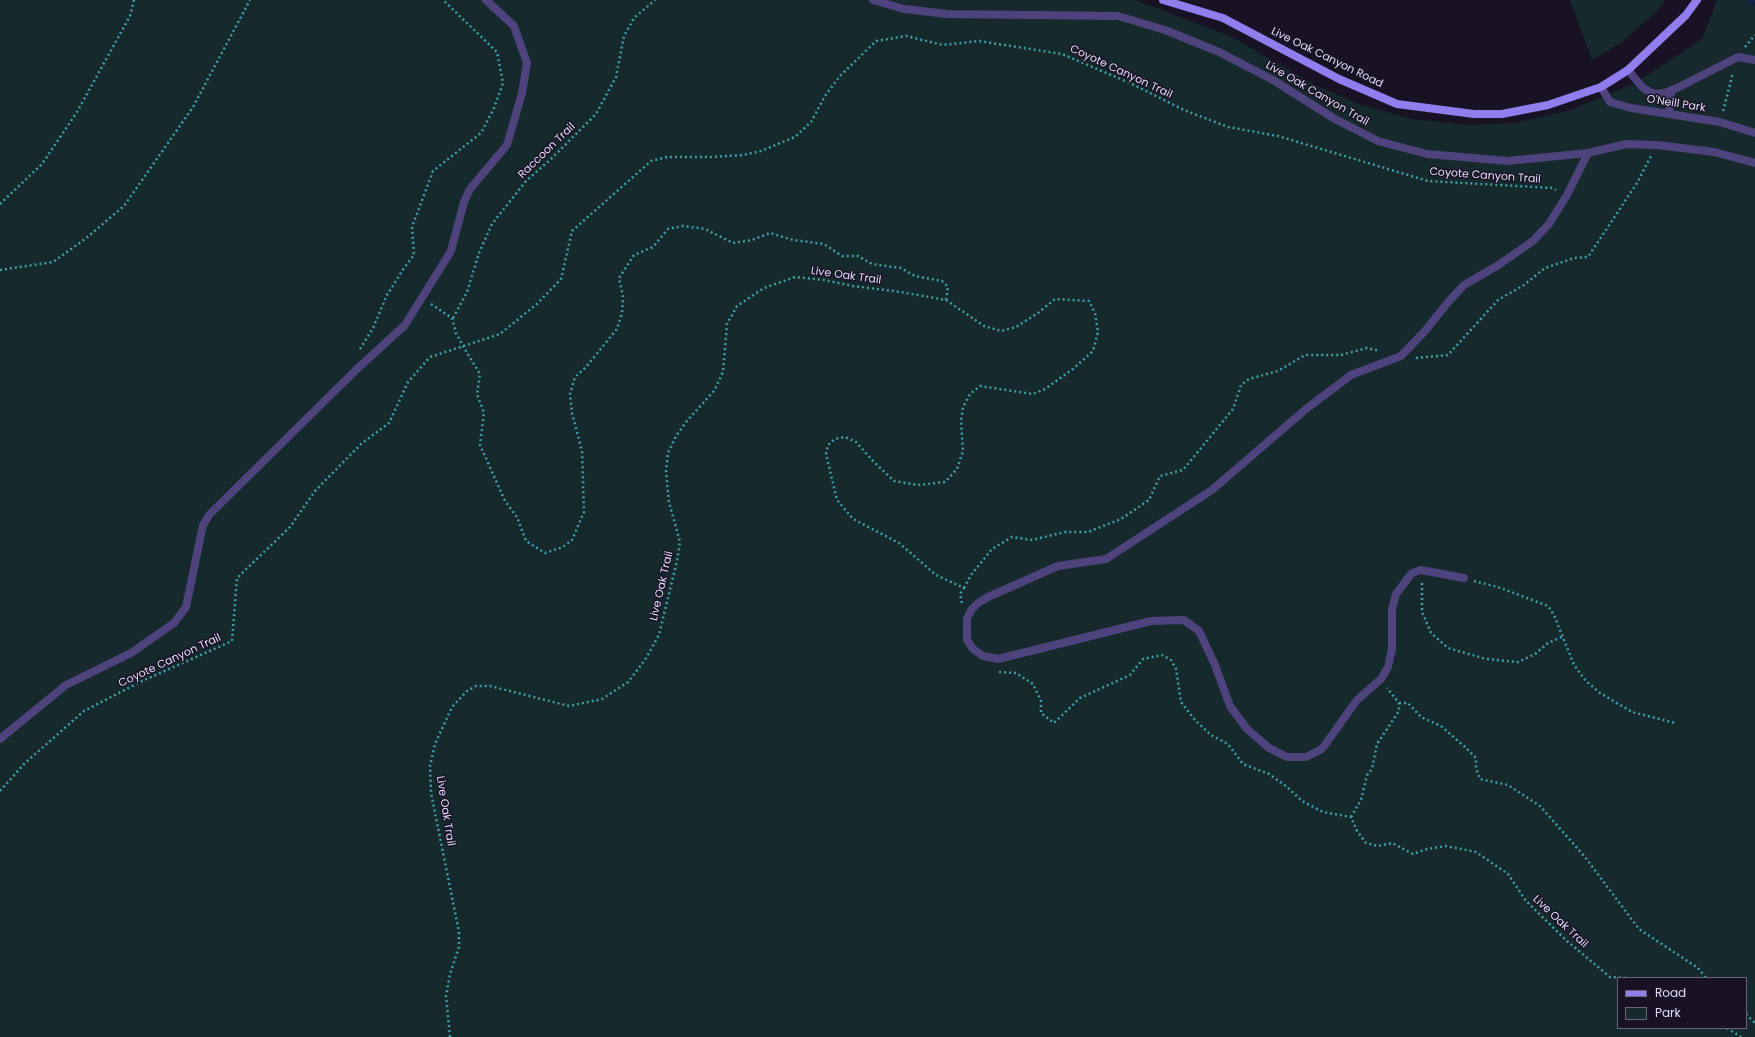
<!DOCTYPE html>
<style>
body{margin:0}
#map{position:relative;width:1755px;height:1037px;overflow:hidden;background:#181224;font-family:Poppins,sans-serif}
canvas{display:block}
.legend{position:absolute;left:1617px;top:977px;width:130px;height:52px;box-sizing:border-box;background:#181224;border:1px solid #69627a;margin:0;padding:5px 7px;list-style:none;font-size:12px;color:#e2dafa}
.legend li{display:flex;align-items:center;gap:8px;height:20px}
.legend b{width:20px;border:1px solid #69627a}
</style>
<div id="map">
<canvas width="1755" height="1037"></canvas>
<ul class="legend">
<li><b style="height:5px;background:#917ded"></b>Road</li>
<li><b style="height:11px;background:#162a2d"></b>Park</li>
</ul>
</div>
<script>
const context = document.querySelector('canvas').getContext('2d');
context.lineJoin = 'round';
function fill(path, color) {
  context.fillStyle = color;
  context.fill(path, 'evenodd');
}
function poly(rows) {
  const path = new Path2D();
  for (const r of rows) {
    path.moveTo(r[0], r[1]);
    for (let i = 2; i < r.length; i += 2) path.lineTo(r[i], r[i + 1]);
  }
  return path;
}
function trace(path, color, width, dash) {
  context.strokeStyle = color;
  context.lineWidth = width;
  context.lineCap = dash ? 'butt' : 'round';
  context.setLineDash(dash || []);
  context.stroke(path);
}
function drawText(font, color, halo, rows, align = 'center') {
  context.font = font + ' Poppins,sans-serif';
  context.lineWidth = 3;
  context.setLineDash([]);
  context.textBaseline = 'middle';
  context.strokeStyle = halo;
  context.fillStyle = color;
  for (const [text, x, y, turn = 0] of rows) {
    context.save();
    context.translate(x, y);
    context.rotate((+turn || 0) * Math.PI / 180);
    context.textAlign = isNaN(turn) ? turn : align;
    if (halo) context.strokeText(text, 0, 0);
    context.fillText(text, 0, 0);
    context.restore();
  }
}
fill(poly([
 [0,0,1135,0,1232,37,1315,85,1359,104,1412,119,1469,125,1514,123,1571,110,1626,87,1637,82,1702,39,1717,0,1755,0,1755,1037,0,1037],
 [1618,978,1746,978,1746,1028,1618,1028],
 [1570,0,1666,0,1655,13,1622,42,1592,60]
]), '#162a2d');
trace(poly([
 [1750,0,1755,4]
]), '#152044', 5);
trace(poly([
 [1745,47,1755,35],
 [1723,111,1733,73],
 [0,204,42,164,77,112,130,16,134,0],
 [0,270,53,262,85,239,124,206,193,107,250,0],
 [431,304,452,318,456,333,463,346,480,374,477,394,484,413,480,445,505,501,517,517,526,541,545,553,563,547,572,540,584,512,582,451,572,413,570,394,575,377,586,367,617,329,622,313,623,296,619,278,634,255,653,247,668,229,683,226,705,229,733,243,752,240,770,233,793,240,824,244,842,256,858,256,872,264,901,268,915,276,942,281,948,287,946,300],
 [453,318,467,292,479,253,492,224,526,181,550,160,596,114,616,77,624,36,634,18,655,0],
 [360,349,373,328,387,295,404,268,414,255,412,227,433,171,481,133,494,108,503,83,497,52,443,0],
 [1416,358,1448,355,1498,300,1524,285,1545,268,1574,258,1588,257,1637,183,1651,156],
 [1474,581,1498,587,1548,606,1554,615,1574,665,1586,681,1600,693,1632,712,1675,723],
 [1422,583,1422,612,1431,633,1448,648,1486,659,1518,662,1535,654,1548,643,1562,637],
 [964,588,971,575,992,549,1012,537,1032,540,1065,532,1088,532,1121,519,1149,500,1160,476,1183,470,1233,409,1241,385,1249,379,1278,371,1305,355,1341,355,1367,348,1380,351],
 [999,672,1016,673,1033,684,1041,701,1041,713,1054,723,1080,698,1130,675,1143,659,1162,655,1171,660,1176,669,1181,702,1195,720,1211,735,1228,744,1243,764,1269,774,1286,786,1302,801,1323,812,1351,817,1357,831,1366,843,1378,846,1392,843,1413,854,1427,849,1446,846,1476,852,1508,874,1526,901,1567,941,1610,977,1626,978],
 [1399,703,1408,703,1421,717,1441,726,1465,747,1476,758,1476,768,1480,779,1508,785,1540,806,1585,857,1639,929,1698,968,1706,978],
 [0,791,25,763,84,711,140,682,232,641,237,578,290,527,315,491,361,444,389,423,408,382,430,357,500,334,537,304,561,279,572,231,651,161,667,157,711,157,743,155,761,151,795,137,811,122,825,96,840,76,876,41,906,36,943,45,979,41,1062,54,1132,84,1184,110,1228,127,1278,136,1428,181,1553,188,1556,190],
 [1351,817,1361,800,1367,775,1372,769,1377,744,1399,711,1399,703,1387,688],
 [1746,1014,1755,1023],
 [1727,1028,1741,1037],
 [450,1037,446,996,450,974,459,947,459,932,431,793,430,766,435,744,452,707,467,691,476,686,490,686,569,706,602,699,628,682,645,660,659,635,677,561,680,542,669,502,666,471,668,453,676,436,686,422,714,391,723,372,727,324,737,306,764,288,795,277,824,280,853,286,901,292,946,300,984,326,1001,331,1016,327,1038,313,1055,299,1089,301,1095,313,1098,332,1093,351,1073,369,1045,389,1033,394,980,386,970,394,963,407,961,421,963,451,957,469,945,482,918,485,894,481,872,460,856,442,845,437,835,439,828,445,826,454,837,500,853,519,899,543,936,575,964,588,960,594,962,604]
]), '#409fa8', 2.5, [2, 3]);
trace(poly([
 [873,0,904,9,947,14,1118,16,1165,30,1219,52,1273,80,1335,119,1378,141,1427,154,1508,161,1588,153,1626,144,1657,145,1714,152,1755,163],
 [1464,578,1421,570,1412,573,1396,594,1392,609,1392,649,1388,667,1381,679,1357,700,1322,749,1306,757,1287,757,1269,748,1247,729,1230,706,1215,665,1199,631,1184,620,1151,621,998,659,983,656,973,649,967,640,967,618,972,609,978,603,988,597,1058,566,1106,559,1212,490,1306,409,1351,375,1401,356,1425,331,1449,301,1464,285,1497,266,1533,241,1549,224,1567,195,1588,153]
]), '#4e437c', 8);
trace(poly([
 [1628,70,1643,88,1654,94,1665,93,1679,87,1738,57,1755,60],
 [1601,87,1610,102,1631,108,1720,122,1755,133],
 [1669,114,1671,90],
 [0,739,66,685,131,653,174,623,186,607,203,525,210,514,357,369,405,325,451,251,464,202,470,189,507,145,522,93,527,63,514,26,486,0]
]), '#4e437c', 8);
trace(poly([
 [1163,0,1223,18,1339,79,1397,104,1474,114,1502,114,1548,105,1601,87,1628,70,1686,15,1697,0]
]), '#917ded', 8);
drawText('11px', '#e2dafa', '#181224', [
 ["Live Oak Canyon Road",1327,58,26],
 ["Coyote Canyon Trail",1121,72,25],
 ["Live Oak Canyon Trail",1317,94,30],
 ["O'Neill Park",1676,104,9],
 ["Raccoon Trail",547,151,-44],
 ["Coyote Canyon Trail",1485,176,4],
 ["Live Oak Trail",846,276,8],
 ["Live Oak Trail",662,586,-77],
 ["Coyote Canyon Trail",170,661,-25],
 ["Live Oak Trail",445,811,81],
 ["Live Oak Trail",1560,922,43]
]);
</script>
